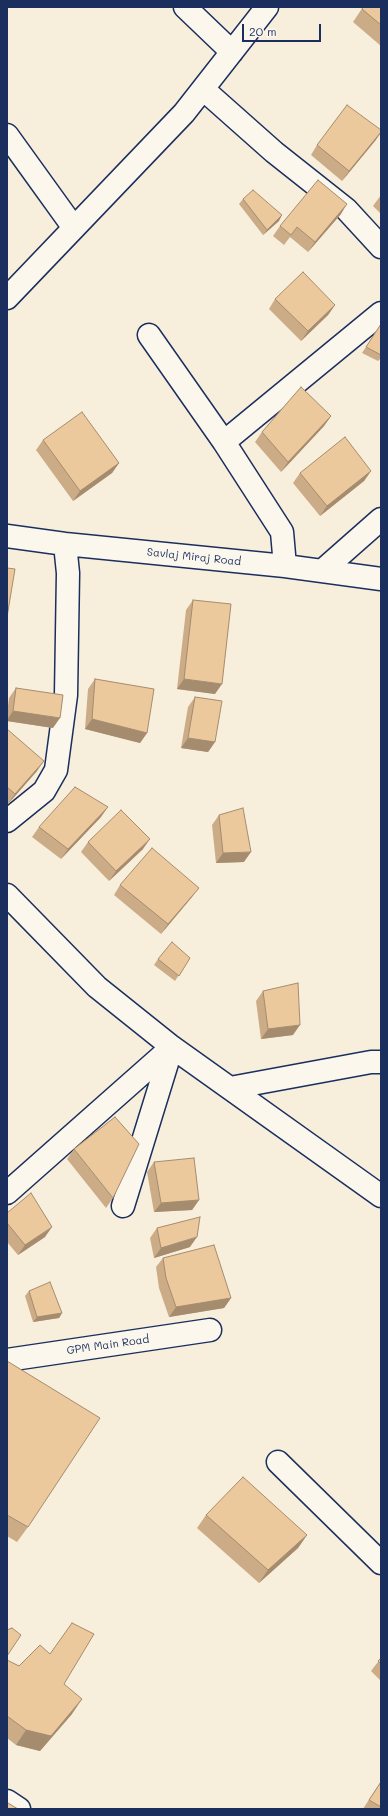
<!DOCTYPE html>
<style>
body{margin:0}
#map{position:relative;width:388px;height:1816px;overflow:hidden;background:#f8eedc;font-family:Mali,sans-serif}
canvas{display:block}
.frame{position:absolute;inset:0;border:8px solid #1b2f5e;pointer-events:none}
.scale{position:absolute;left:242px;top:24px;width:79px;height:18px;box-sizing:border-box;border:2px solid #1b2f5e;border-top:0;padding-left:5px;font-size:12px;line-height:14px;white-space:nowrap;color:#1b2f5e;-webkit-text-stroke:3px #fbf7ec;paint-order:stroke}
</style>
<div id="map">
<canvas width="388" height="1816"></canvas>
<div class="frame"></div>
<div class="scale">20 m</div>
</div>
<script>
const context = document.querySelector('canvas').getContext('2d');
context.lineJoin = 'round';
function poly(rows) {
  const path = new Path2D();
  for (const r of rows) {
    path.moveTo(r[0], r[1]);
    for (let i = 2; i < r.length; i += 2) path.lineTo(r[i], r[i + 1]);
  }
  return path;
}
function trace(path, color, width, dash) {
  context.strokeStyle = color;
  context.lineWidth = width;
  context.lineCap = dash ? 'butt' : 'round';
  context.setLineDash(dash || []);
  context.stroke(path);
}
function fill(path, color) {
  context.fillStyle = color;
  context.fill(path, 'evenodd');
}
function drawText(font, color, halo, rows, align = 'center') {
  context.font = font + ' Mali,sans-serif';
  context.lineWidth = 3;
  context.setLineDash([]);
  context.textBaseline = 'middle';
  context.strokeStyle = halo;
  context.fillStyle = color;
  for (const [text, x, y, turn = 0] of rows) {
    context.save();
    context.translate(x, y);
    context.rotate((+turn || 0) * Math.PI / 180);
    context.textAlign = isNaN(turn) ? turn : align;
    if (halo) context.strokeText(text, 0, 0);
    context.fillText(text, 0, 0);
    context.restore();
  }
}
const minor = poly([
 [185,7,232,52],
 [203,89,274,152,346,209,381,247],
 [7,135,74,228],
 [7,298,184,113,267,7],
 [149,335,224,442,282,532,285,566],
 [224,442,381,313],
 [7,536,65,544,285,566,381,579],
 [322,571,381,519],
 [7,821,44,791,56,770,66,695,68,573,65,544],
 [7,895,97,987,172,1047,381,1196],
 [230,1088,371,1062,381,1062],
 [7,1193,172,1047],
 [123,1206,172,1047],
 [7,1360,210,1330],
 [278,1462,381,1563],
 [7,1801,19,1809]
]);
trace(minor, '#1b2f5e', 25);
trace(minor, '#fbf7ec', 22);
fill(poly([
 [363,7,381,7,381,46,353,22],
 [381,133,375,141,342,181,311,155,317,145],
 [381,195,381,214,373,206],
 [243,199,279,221,263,235,239,204],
 [341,214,308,252,290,237,284,245,273,236,280,226],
 [275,299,335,305,328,315,301,341,269,309],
 [381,324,381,358,378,361,362,353],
 [331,416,324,426,281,472,255,442,262,432],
 [43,440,119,463,112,473,73,501,36,450],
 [371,471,364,481,320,516,293,483,300,473],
 [193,600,215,694,177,689,186,610],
 [95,679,147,733,140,743,85,729,88,689],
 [16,688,53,728,7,721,7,714,9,698],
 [195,697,215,742,208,752,181,748,188,707],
 [7,729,37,771,8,804,7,803],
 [219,815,244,862,216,863,212,825],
 [101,817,61,859,32,837,39,827],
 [88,842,143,849,109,881,81,852],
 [120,885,192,897,161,934,114,895],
 [190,958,175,981,154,965,158,959],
 [263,991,293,1035,261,1039,256,1001],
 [74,1149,113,1198,106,1208,67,1159],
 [154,1162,199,1200,192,1210,154,1212,147,1172],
 [7,1213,45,1237,18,1255,7,1242],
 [157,1228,190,1247,154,1258,150,1238],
 [163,1258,231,1298,224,1308,169,1317,159,1288,156,1267],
 [29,1291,62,1313,59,1318,33,1322,25,1296],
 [7,1361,28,1527,17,1542,7,1536],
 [206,1515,307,1535,298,1548,259,1583,197,1528],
 [381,1658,381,1681,371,1671],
 [7,1660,19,1666,64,1684,72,1714,40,1751,16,1745,7,1738],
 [381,1781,381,1809,363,1809]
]), '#cbac87');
fill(poly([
 [381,132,375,141,342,181,349,171],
 [347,204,341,214,308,252,315,242],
 [282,215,279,221,263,235,267,230],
 [335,305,328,315,301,341,308,331],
 [331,416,324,426,281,472,288,462],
 [119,463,112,473,73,501,80,491],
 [371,471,364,481,320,516,327,506],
 [184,679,222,684,215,694,177,689],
 [13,711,60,718,53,728,7,721,7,720],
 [92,719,147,733,140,743,85,729],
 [188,738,215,742,208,752,181,748],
 [44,761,37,771,8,804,15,794],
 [108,807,101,817,61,859,68,849],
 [150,839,143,849,109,881,116,871],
 [251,852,244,862,216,863,223,853],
 [199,888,192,897,161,934,168,924],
 [300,1025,293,1035,261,1039,268,1029],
 [199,1200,192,1210,154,1212,161,1203],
 [52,1227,45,1237,18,1255,25,1245],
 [197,1237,190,1247,154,1258,161,1248],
 [231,1298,224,1308,169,1317,176,1307],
 [62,1313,59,1318,33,1322,37,1317],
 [307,1535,298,1548,259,1583,268,1570],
 [82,1699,72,1714,40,1751,16,1745,26,1730]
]), '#a58c6e');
const building = poly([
 [363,7,381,7,381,25,362,9,363,7],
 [347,105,381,130,381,132,349,171,317,145,347,105],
 [318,180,347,204,315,242,297,227,291,235,280,226,318,180],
 [253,190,282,215,267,230,243,199,253,190],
 [303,272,335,305,308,331,275,299,303,272],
 [381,324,381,355,366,347,381,324],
 [301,387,331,416,288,462,262,432,301,387],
 [82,412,119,463,80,491,43,440,82,412],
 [345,437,371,471,327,506,300,473,345,437],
 [7,568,15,569,7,617,7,568],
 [193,600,231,604,222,684,184,679,193,600],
 [95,679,154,689,147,733,92,719,95,679],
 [16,688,63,695,60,718,13,711,16,688],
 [195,697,222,701,215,742,188,738,195,697],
 [7,729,44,761,15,794,7,787,7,729],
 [75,787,108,807,68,849,39,827,75,787],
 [243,808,251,852,223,853,219,815,243,808],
 [121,810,150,839,116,871,88,842,121,810],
 [152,848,199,888,168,924,120,885,152,848],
 [172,942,190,958,179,976,158,959,172,942],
 [298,983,300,1025,268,1029,263,991,298,983],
 [115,1117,139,1144,113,1198,74,1149,115,1117],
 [194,1158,199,1200,161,1203,154,1162,194,1158],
 [31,1193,52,1227,25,1245,7,1223,7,1213,31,1193],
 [200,1217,197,1237,161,1248,157,1228,200,1217],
 [214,1245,231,1298,176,1307,166,1278,163,1258,214,1245],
 [50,1282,62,1313,37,1317,29,1291,50,1282],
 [7,1361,100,1418,28,1527,7,1515,7,1361],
 [243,1477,307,1535,268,1570,206,1515,243,1477],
 [72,1623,94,1634,64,1684,82,1699,51,1736,26,1730,7,1716,7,1660,19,1666,40,1645,50,1654,72,1623],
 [12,1628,21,1635,7,1656,7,1630,12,1628],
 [381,1658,381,1664,378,1661,381,1658],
 [381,1782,381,1807,369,1800,381,1782],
 [7,1803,8,1803,18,1809,7,1809,7,1803]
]);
fill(building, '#ecc89d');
trace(building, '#a58c6e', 1);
drawText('11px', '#1b2f5e', '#fbf7ec', [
 ["Savlaj Miraj Road",194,557,6],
 ["GPM Main Road",108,1345,-8]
]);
</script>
